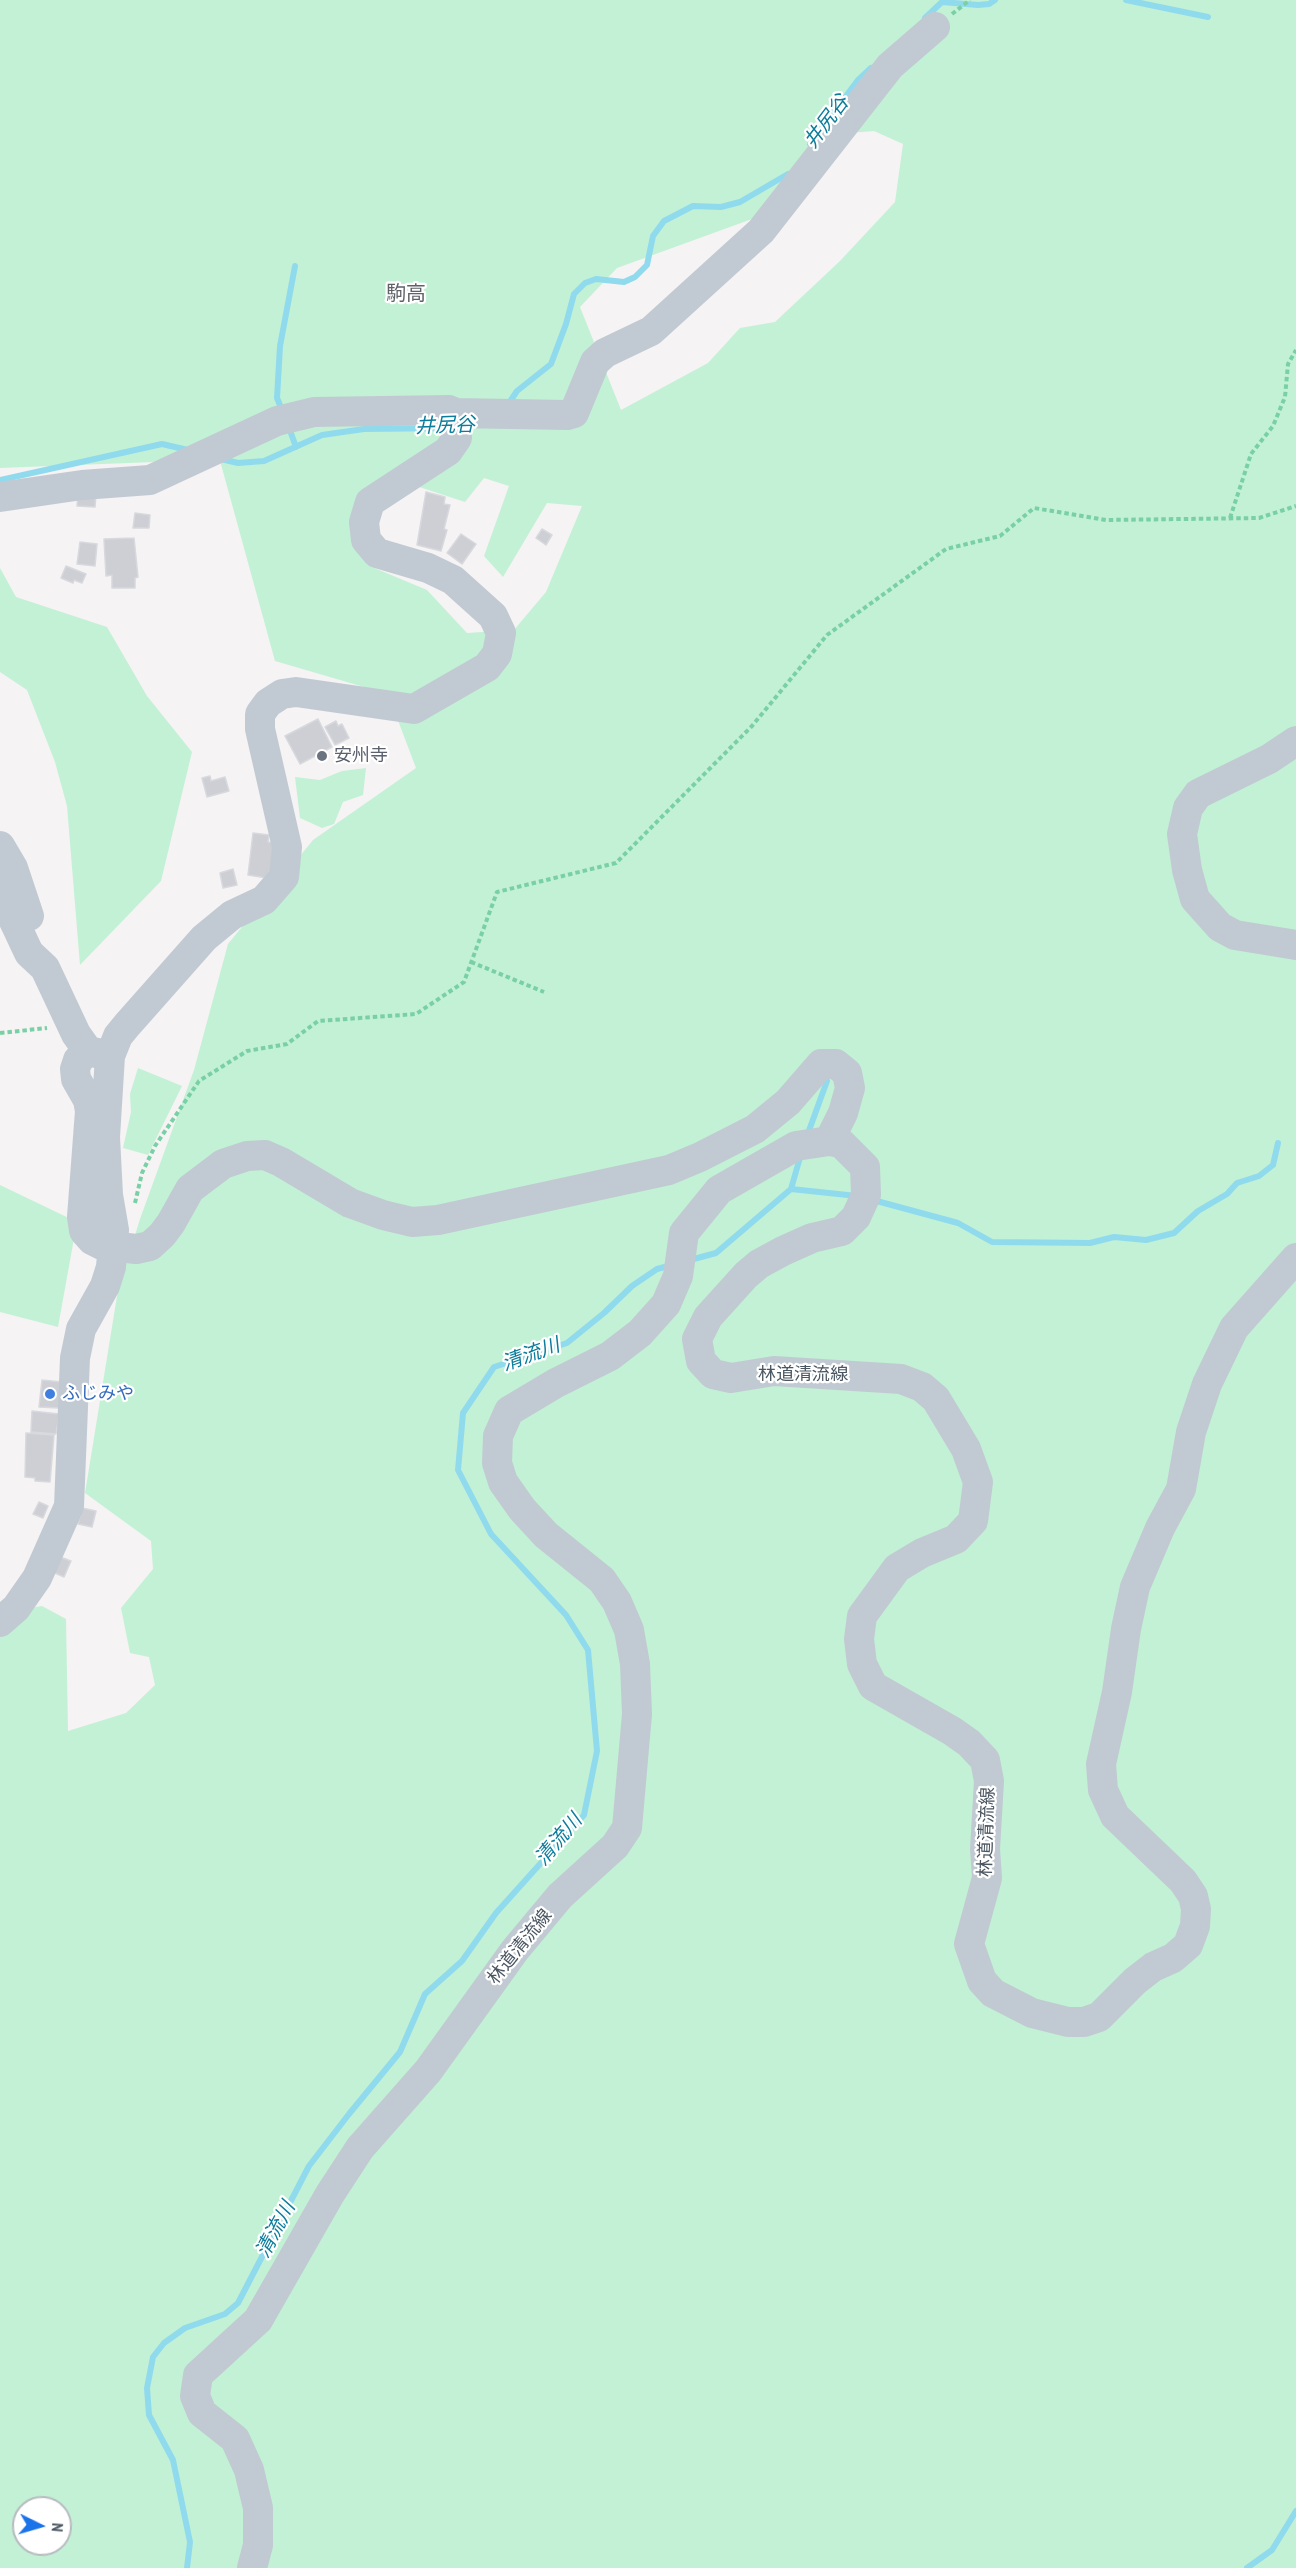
<!DOCTYPE html>
<meta charset="utf-8">
<style>
body{margin:0}
#map{position:relative;width:1296px;height:2568px;overflow:hidden;background:#f5f3f3;font-family:"PT Sans Narrow",sans-serif}
canvas{display:block}
.north{position:absolute;left:12px;top:2496px;width:60px;height:60px;box-sizing:border-box;background:#fff;border:2px solid #b7bbc0;border-radius:50%;rotate:95deg;font-size:16px;font-weight:700;line-height:24px;text-align:center;color:#4a5661}
.north::after{content:'';display:block;margin:auto;width:21px;height:27px;background:#1a73e8;clip-path:polygon(50% 0,100% 100%,50% 72%,0 100%)}
</style>
<div id="map">
<canvas width="1296" height="2568"></canvas>
<div class="north">N</div>
</div>
<script>
const context = document.querySelector('canvas').getContext('2d');
context.lineJoin = 'round';
function fill(path, color) {
  context.fillStyle = color;
  context.fill(path, 'evenodd');
}
function poly(rows) {
  const path = new Path2D();
  for (const r of rows) {
    path.moveTo(r[0], r[1]);
    for (let i = 2; i < r.length; i += 2) path.lineTo(r[i], r[i + 1]);
  }
  return path;
}
function trace(path, color, width, dash) {
  context.strokeStyle = color;
  context.lineWidth = width;
  context.lineCap = dash ? 'butt' : 'round';
  context.setLineDash(dash || []);
  context.stroke(path);
}
function drawText(font, color, halo, rows, align = 'center') {
  context.font = font + ' "PT Sans Narrow","Noto Sans JP",sans-serif';
  context.lineWidth = 4.5;
  context.setLineDash([]);
  context.textBaseline = 'middle';
  context.strokeStyle = halo;
  context.fillStyle = color;
  for (const [text, x, y, turn = 0] of rows) {
    context.save();
    context.translate(x, y);
    context.rotate((+turn || 0) * Math.PI / 180);
    context.textAlign = isNaN(turn) ? turn : align;
    if (halo) context.strokeText(text, 0, 0);
    context.fillText(text, 0, 0);
    context.restore();
  }
}
fill(poly([
 [0,0,1296,0,1296,2568,0,2568,0,1613,42,1606,66,1619,68,1731,126,1713,155,1685,149,1657,130,1653,121,1608,153,1569,151,1541,85,1493,118,1290,140,1219,194,1070,228,944,313,840,416,768,388,694,275,661,216,446,154,462,0,468],
 [874,131,903,144,895,202,840,261,775,322,740,328,708,363,621,410,580,307,617,268,752,219,825,135],
 [484,478,509,486,484,556,503,577,547,503,582,506,546,592,514,630,467,633,427,590,372,567,357,529,395,479,465,502],
 [24,2508,60,2508,60,2544,24,2544],
 [0,568,16,597,107,627,147,696,192,752,161,881,80,965,67,806,55,762,27,690,0,672],
 [366,768,363,795,343,802,334,824,322,828,300,818,295,777,320,780,342,771],
 [138,1068,182,1086,148,1155,123,1148,131,1112,130,1094],
 [0,1185,77,1222,58,1327,0,1312]
]), '#c3f1d5');
trace(poly([
 [1126,0,1208,17],
 [942,2,978,5,989,4,995,0],
 [925,18,944,0],
 [810,144,858,80,871,68],
 [507,406,517,391,551,364,566,324,574,294,585,283,596,279,624,282,635,277,647,265,653,236,664,221,693,206,721,207,740,202,788,174],
 [282,410,277,398,280,346,295,266],
 [288,425,296,447],
 [221,459,238,463,264,461,322,435,364,429,450,428],
 [0,480,162,444,188,450],
 [807,1136,827,1081],
 [791,1189,857,1196],
 [791,1189,801,1154],
 [873,1200,958,1223,992,1242,1090,1243,1114,1237,1146,1240,1174,1233,1198,1211,1227,1194,1237,1183,1259,1176,1273,1165,1278,1143],
 [690,1260,716,1253,791,1189],
 [187,2568,190,2542,173,2460,149,2415,147,2388,153,2357,164,2343,185,2328,225,2314,238,2303,309,2166,349,2114,400,2052,425,1994,462,1961,496,1913,584,1815,597,1751,588,1650,566,1615,491,1534,458,1470,463,1413,494,1367,567,1343,604,1313,632,1286,657,1269,672,1265],
 [1247,2568,1272,2550,1296,2511]
]), '#90daee', 6);
const building = poly([
 [426,492,445,497,444,504,450,505,444,529,447,530,441,551,417,545,426,492],
 [78,493,96,494,95,507,77,506,78,493],
 [135,513,150,515,149,528,133,528,135,513],
 [542,529,552,535,546,545,536,538,542,529],
 [461,534,476,544,462,564,447,553,461,534],
 [134,538,138,577,135,578,135,588,112,588,112,575,106,576,104,539,134,538],
 [80,542,97,544,95,566,77,564,80,542],
 [66,566,86,574,82,583,74,580,73,583,61,578,66,566],
 [318,719,332,747,300,764,285,736,318,719],
 [336,721,338,726,342,724,349,738,335,745,325,727,336,721],
 [210,776,211,781,225,777,229,791,207,797,202,778,210,776],
 [253,833,269,835,268,842,275,843,273,879,248,875,253,833],
 [233,869,237,885,223,888,220,873,233,869],
 [42,1380,62,1382,59,1408,39,1407,42,1380],
 [32,1411,59,1414,56,1434,31,1432,32,1411],
 [26,1433,54,1435,50,1482,35,1481,35,1478,25,1477,26,1433],
 [39,1502,48,1506,43,1518,33,1514,39,1502],
 [82,1508,96,1511,92,1527,78,1524,82,1508],
 [55,1555,71,1561,64,1577,48,1570,55,1555]
]);
fill(building, '#cdcfd5');
trace(building, '#d7d9de', 1.5);
trace(poly([
 [952,14,970,0],
 [1230,518,1251,454,1273,426,1285,397,1288,364,1296,350],
 [471,962,544,992],
 [0,1033,47,1028],
 [135,1203,142,1173,155,1146,199,1081,247,1051,287,1044,318,1021,416,1014,464,982,497,892,616,863,752,726,827,635,946,549,1000,536,1034,508,1106,520,1259,518,1296,506]
]), '#7ad0a6', 4, [4.5, 3]);
trace(poly([
 [456,413,567,415,574,413,595,362,605,353,651,331,761,231,890,66,935,27],
 [0,497,82,485,150,480,277,421,314,412,449,410,456,413,457,438,448,451,370,502,364,522,366,540,377,553,428,568,453,580,493,616,501,633,497,654,487,667,414,709,296,692,282,694,268,703,260,714,260,729,287,847,284,877,264,900,232,915,204,938,127,1025,118,1036,110,1056,105,1137,108,1195,114,1230,111,1267,105,1286,81,1329,75,1358,69,1506,37,1578,16,1608,0,1622],
 [1296,741,1269,759,1198,794,1188,808,1182,834,1187,870,1195,899,1220,927,1235,935,1296,945],
 [0,846,13,868,29,916],
 [0,891,29,953,45,968,76,1034,88,1051],
 [110,1056,88,1051,78,1060,75,1069,76,1079,88,1100,90,1111,82,1217,84,1231,92,1240,102,1245,136,1249,150,1246,162,1235,171,1223,190,1189,223,1164,247,1156,265,1155,281,1162,350,1203,383,1215,412,1222,438,1220,669,1170,700,1157,755,1129,788,1102,821,1064,836,1064,847,1073,850,1088,843,1113,829,1141],
 [252,2568,258,2545,258,2508,249,2470,235,2439,202,2413,195,2396,198,2375,258,2320,330,2194,360,2148,428,2071,515,1950,560,1896,615,1846,627,1828,637,1714,635,1664,629,1630,617,1602,602,1580,546,1535,522,1509,503,1482,497,1463,498,1436,509,1411,556,1383,610,1356,640,1333,666,1304,678,1276,684,1233,719,1190,796,1146,829,1141,841,1143,865,1167,866,1195,856,1217,842,1231,812,1238,783,1251,759,1264,746,1275,708,1317,697,1339,701,1361,713,1374,731,1378,774,1371,901,1379,922,1387,936,1399,966,1449,978,1482,973,1521,956,1539,922,1553,897,1568,862,1616,859,1639,862,1664,873,1686,952,1731,969,1743,985,1760,989,1781,985,1849,987,1878,969,1944,982,1981,993,1993,1032,2013,1068,2022,1084,2022,1099,2017,1135,1981,1153,1967,1173,1958,1188,1945,1195,1926,1196,1909,1193,1896,1183,1881,1115,1816,1103,1790,1101,1764,1117,1692,1126,1629,1135,1587,1160,1528,1181,1489,1191,1432,1207,1384,1234,1328,1296,1258]
]), '#c1cad2', 30);
for (const [x, y, r, color] of [
 [322,756,6,"#6b7280"],
 [50,1394,6,"#3f7fe0"]
]) {
  const dot = new Path2D();
  dot.arc(x, y, r, 0, 2 * Math.PI);
  context.fillStyle = color;
  context.fill(dot);
  trace(dot, '#fff', 2);
}
drawText('18px', '#5b616d', '#fff', [
 ["安州寺",334,756]
], 'left');
drawText('18px', '#4a5661', '#fff', [
 ["林道清流線",803,1375],
 ["林道清流線",987,1832,-88],
 ["林道清流線",520,1947,-51]
]);
drawText('18px', '#366cbe', '#fff', [
 ["ふじみや",62,1394]
], 'left');
drawText('italic 20px', '#0c7c9b', '#fff', [
 ["井尻谷",827,122,-53],
 ["井尻谷",445,426,-2],
 ["清流川",531,1355,-20],
 ["清流川",559,1840,-50],
 ["清流川",276,2230,-62]
]);
drawText('20px', '#5f6368', '#fff', [
 ["駒高",406,294]
]);
</script>
